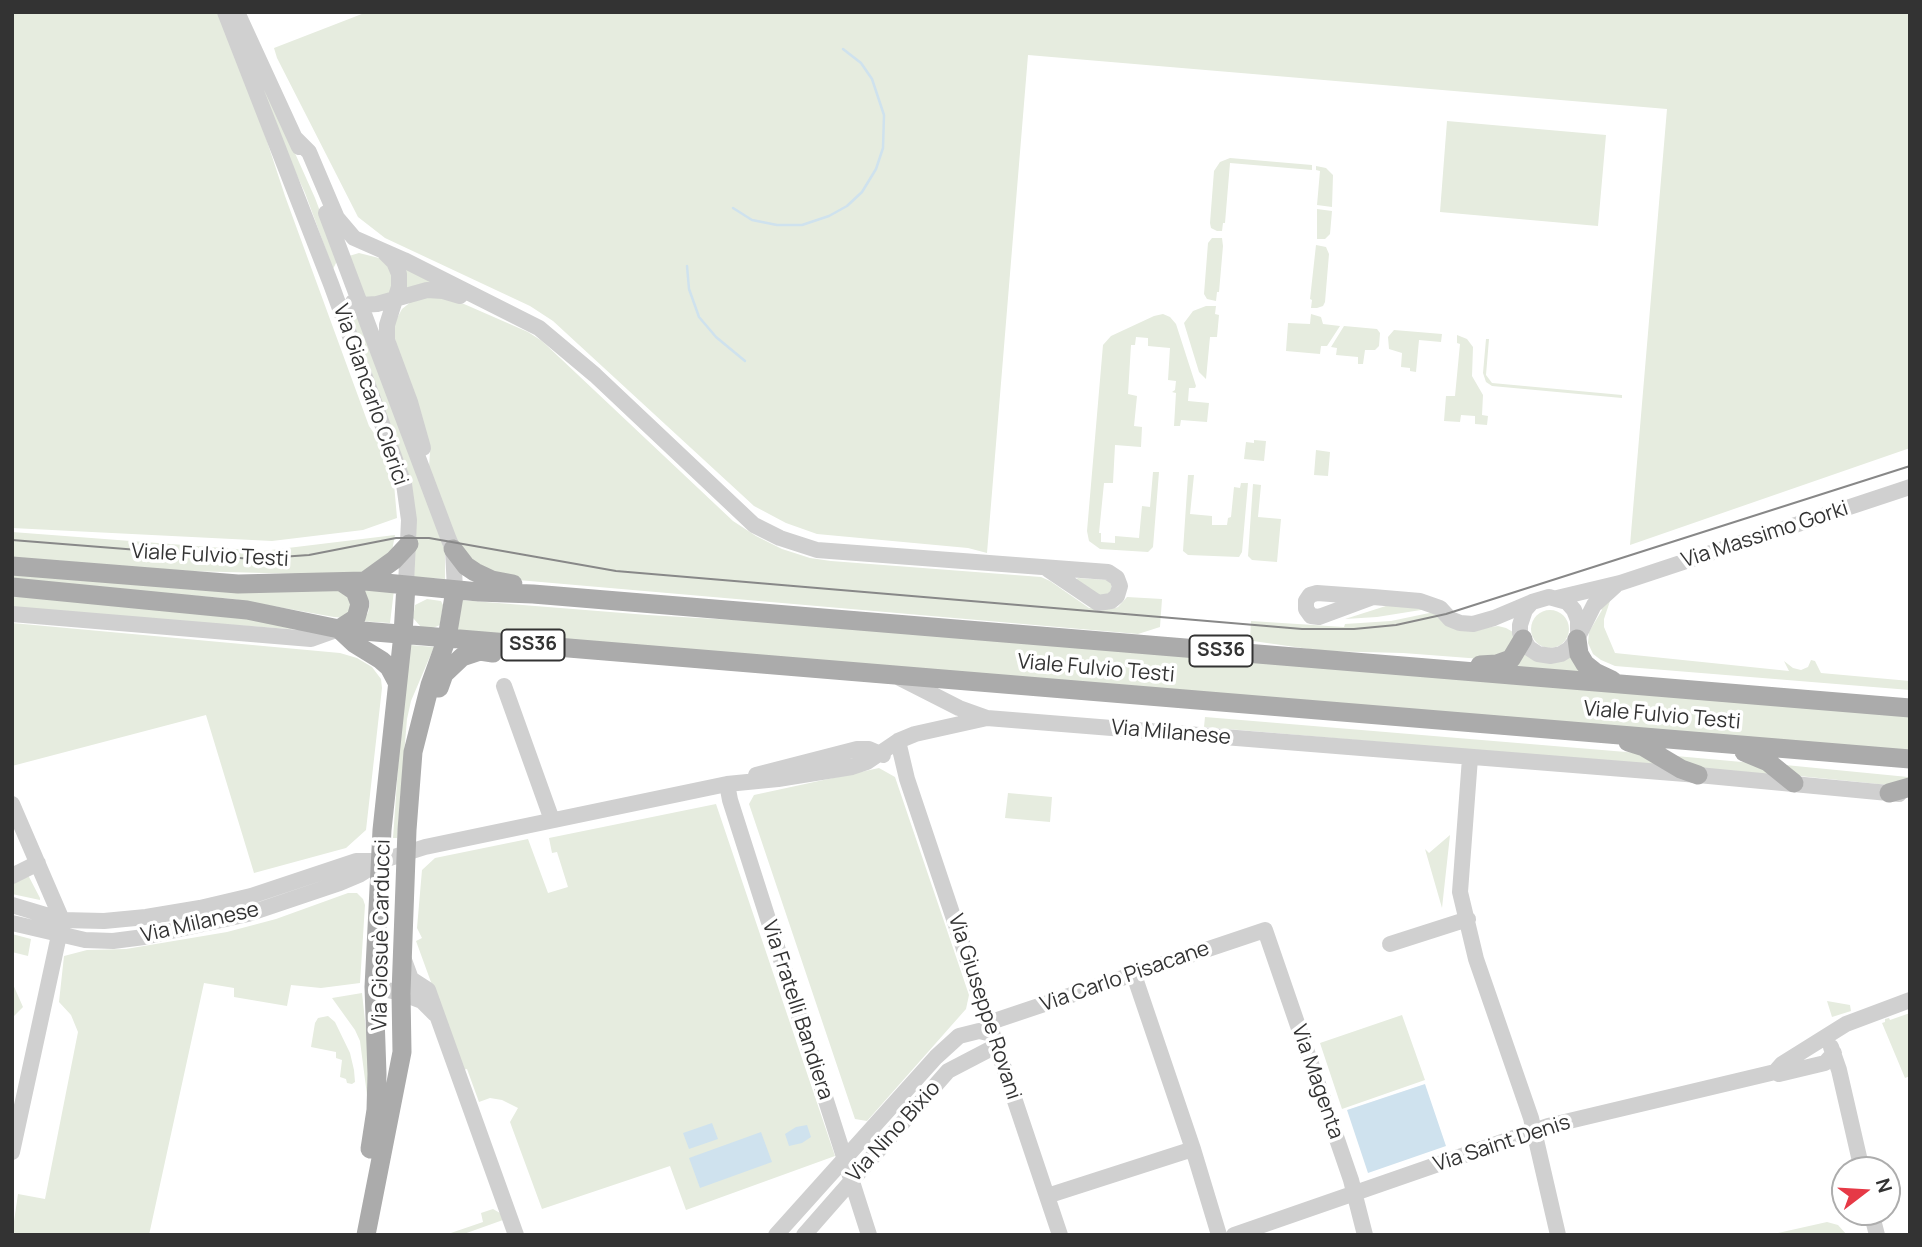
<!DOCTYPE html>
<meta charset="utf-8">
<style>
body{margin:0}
#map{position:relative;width:1922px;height:1247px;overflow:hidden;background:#fff;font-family:Manrope,sans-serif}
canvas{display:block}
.frame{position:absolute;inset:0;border:14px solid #333;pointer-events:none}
.north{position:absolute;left:1831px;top:1156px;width:70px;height:70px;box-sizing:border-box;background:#fff;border:2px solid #adadad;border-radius:50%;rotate:73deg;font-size:19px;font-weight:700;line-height:28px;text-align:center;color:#333}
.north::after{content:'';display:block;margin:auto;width:24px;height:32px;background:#e63946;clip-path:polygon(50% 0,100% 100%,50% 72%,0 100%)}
</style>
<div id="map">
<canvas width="1922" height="1247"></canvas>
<div class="frame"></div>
<div class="north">N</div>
</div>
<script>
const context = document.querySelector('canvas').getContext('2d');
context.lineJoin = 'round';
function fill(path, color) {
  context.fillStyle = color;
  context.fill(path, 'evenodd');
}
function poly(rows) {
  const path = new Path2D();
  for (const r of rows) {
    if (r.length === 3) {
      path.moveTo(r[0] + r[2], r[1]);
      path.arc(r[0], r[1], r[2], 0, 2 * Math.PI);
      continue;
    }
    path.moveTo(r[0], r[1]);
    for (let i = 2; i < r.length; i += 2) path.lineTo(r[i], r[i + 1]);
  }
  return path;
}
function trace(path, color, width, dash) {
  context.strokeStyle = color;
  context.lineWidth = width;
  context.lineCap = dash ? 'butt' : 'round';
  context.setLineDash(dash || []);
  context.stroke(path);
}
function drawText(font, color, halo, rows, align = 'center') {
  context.font = font + ' Manrope,sans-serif';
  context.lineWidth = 7;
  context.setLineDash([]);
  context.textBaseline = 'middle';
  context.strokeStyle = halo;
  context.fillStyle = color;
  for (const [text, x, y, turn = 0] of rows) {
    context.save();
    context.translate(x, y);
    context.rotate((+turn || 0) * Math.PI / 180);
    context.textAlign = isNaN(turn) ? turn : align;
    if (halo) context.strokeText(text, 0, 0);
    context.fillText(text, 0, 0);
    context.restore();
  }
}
fill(poly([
 [12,12,221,12,239,56,285,196,369,426,376,436,394,484,397,518,363,530,272,541,12,528],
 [232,12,315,198,338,259,333,269,305,193,276,130],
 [367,12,1910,12,1910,448,1630,545,1667,109,1028,55,987,553,968,548,817,534,786,523,754,506,553,321,530,306,385,238,358,217,277,58,274,48],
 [1447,121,1606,135,1598,226,1440,212],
 [1230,158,1312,165,1312,170,1230,163,1225,223,1223,223,1222,231,1217,231,1211,228,1210,223,1214,171,1220,162],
 [1316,166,1326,168,1333,175,1332,207,1317,205,1320,171,1316,170],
 [1317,209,1332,211,1330,234,1325,239,1317,239],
 [1212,238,1222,238,1223,246,1219,292,1217,292,1216,301,1207,299,1204,294,1208,243],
 [1316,245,1326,247,1329,254,1325,302,1323,306,1317,308,1311,308,1312,300,1310,299],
 [359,253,383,259,394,273,393,289,386,296,365,300,349,256],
 [398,262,459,290,401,293],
 [425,296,439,296,464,304,528,332,542,341,733,521,756,536,782,549,810,558,831,561,1041,577,1050,581,1089,608,1112,609,1118,607,1127,597,1162,599,1160,627,1138,634,495,578,459,552,429,467,430,451,397,350,394,333,395,322,402,309,412,301],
 [346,302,355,307,445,549,445,579,414,577,416,522],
 [1206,306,1216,306,1215,314,1219,315,1217,337,1210,337,1206,379,1199,372,1184,323,1193,311],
 [1163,314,1170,317,1176,324,1196,386,1195,388,1189,388,1188,401,1209,403,1207,422,1181,420,1180,426,1174,426,1176,393,1172,392,1175,390,1176,381,1168,380,1170,348,1148,346,1148,338,1136,337,1135,345,1131,345,1128,394,1137,396,1134,426,1142,427,1141,447,1115,445,1113,483,1104,483,1099,533,1101,533,1101,542,1115,543,1115,536,1139,538,1142,506,1150,507,1153,472,1159,472,1153,547,1148,552,1100,549,1089,541,1087,531,1103,345,1111,336,1154,316],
 [1311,314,1321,317,1323,324,1340,326,1327,346,1321,346,1320,354,1286,351,1288,323,1310,324],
 [1344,326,1377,329,1380,333,1379,346,1375,350,1365,350,1363,364,1358,364,1358,357,1336,355,1337,348,1331,347],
 [1394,330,1442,334,1441,342,1419,340,1416,372,1410,371,1410,368,1401,367,1402,353,1389,349,1388,337],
 [1457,335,1467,339,1473,347,1472,376,1483,395,1482,415,1488,416,1487,425,1475,424,1475,416,1461,415,1460,422,1444,421,1446,396,1455,396,1460,344,1457,343],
 [1486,339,1489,339,1486,375,1492,383,1622,395,1622,398,1492,386,1486,382,1483,373],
 [1254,440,1266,441,1264,461,1244,459,1246,442,1254,443],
 [1316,450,1330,452,1328,476,1314,475],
 [1188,475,1194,475,1190,514,1212,516,1212,525,1227,525,1228,518,1231,517,1234,487,1240,488,1241,483,1248,483,1242,552,1239,557,1188,555,1183,551],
 [1253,484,1261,485,1258,517,1281,519,1277,562,1252,560,1248,556],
 [12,532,263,551,395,535,392,551,369,573,302,574,188,571,12,557],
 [12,574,340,591,347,592,354,605,345,618,334,617,233,599,12,580],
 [1078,578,1108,580,1112,585,1110,594,1098,596,1075,580],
 [362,588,394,590,390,623,360,621,368,613,370,603],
 [12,596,235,616,317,631,12,609],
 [1611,598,1604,619,1604,627,1615,653,1789,671,1784,661,1793,668,1801,670,1808,667,1811,660,1815,661,1821,673,1910,681,1910,690,1615,666,1601,660,1593,654,1588,643,1589,632,1602,610,1598,605],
 [427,599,441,601,443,605,440,625,433,628,421,627,413,618,415,605],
 [460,600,648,615,767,622,1910,716,1910,751,457,631],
 [1389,605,1427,609,1377,617,1345,619],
 [1550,629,19],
 [1434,612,1472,630,1498,626,1506,628,1513,632,1517,643,1495,660,1403,653,1323,651,1239,639,1250,639,1251,621,1344,627,1345,624,1391,621],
 [12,623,340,653,357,658,372,667,381,679,382,688,366,830,346,848,254,873,206,715,12,766],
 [410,645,434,647,411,701,407,719,397,838,393,838,400,739],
 [1523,652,1572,652,1583,673,1511,667],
 [1205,717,1638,753,1662,766,1204,727],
 [1665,755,1753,763,1779,776,1693,768],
 [1775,764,1908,777,1906,781,1888,785,1799,776],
 [879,768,895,777,969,995,966,1009,867,1121,855,1119,749,804,754,795],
 [1008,793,1052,797,1050,822,1005,818],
 [716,804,835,1156,686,1210,670,1166,542,1209,510,1122,518,1108,502,1100,490,1098,479,1102,467,1069,463,1070,416,941,422,938,417,928,422,870,435,858,528,839,548,893,568,887,557,852,552,853,549,838],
 [1450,835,1442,908,1425,849,1429,853],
 [28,875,40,898,40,900,12,894,12,880],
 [348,893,357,893,363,899,365,905,360,983,321,988,291,985,287,1006,234,997,234,988,204,983,149,1235,12,1235,18,1194,45,1199,78,1032,71,1015,59,1002,64,956,87,950,126,949,227,932,276,919],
 [12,934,31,939,28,956,12,952],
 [12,982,23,1007,12,1018],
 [362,993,369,1058,367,1095,360,1041,355,1030,332,998],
 [1827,1001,1850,1005,1851,1011,1832,1017],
 [1910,1013,1910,1076,1905,1078,1882,1023,1885,1022,1885,1019,1889,1018,1890,1020],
 [1402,1015,1425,1080,1342,1109,1320,1043],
 [328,1016,335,1022,350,1053,354,1070,355,1082,352,1084,347,1083,346,1079,340,1077,342,1060,336,1058,336,1052,311,1047,315,1023,318,1018],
 [493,1209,500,1213,503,1220,461,1235,445,1235,483,1222,481,1213],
 [1827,1222,1838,1225,1847,1235,1769,1235]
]), '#e6ecdf');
fill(poly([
 [1425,1084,1446,1146,1368,1173,1347,1110],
 [712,1123,718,1139,689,1149,683,1133],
 [807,1125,811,1137,802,1143,789,1146,785,1134,796,1127],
 [761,1132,772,1162,700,1188,689,1158]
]), '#cfe2ee');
trace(poly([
 [733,208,752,220,777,225,802,225,829,216,847,206,862,192,876,169,883,148,884,115,872,79,861,63,843,49],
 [687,266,689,289,699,317,716,337,745,361]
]), '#cfe2ee', 2.5);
trace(poly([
 [225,12,331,284,404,484,409,520,406,585],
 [237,12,299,147],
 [295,138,309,152,337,218,354,238,404,260,539,328,595,375,754,525,780,538,817,550,1108,572,1117,578,1120,586,1117,596,1111,601,1098,603,1046,568],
 [326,213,449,540,453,549,455,590],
 [385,253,394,262,399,274,399,287,387,325,387,340,410,402,423,448],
 [353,302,361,305,377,304,427,290,443,291,460,296],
 [1373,597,1319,617,1311,616,1306,609,1306,601,1310,595,1317,593,1373,597,1420,601,1440,608,1450,619,1460,623,1473,624,1494,618,1532,602],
 [1557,598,1620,583,1910,487],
 [12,614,311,639,339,629],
 [1578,632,1578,620,1574,610,1567,602,1549,597,1532,602,1525,610,1520,625,1520,633,1529,648,1538,654,1551,656,1561,654,1569,649,1577,639,1594,605,1615,586],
 [900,678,959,708,987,718],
 [504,686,552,820],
 [898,741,907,779,1060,1235],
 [1470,758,1460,892,1476,959,1531,1118,1558,1235],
 [756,775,857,749,869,749,883,755],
 [727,784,730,800,869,1235],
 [12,804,62,920],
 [12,876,38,863],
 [12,905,62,920,104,921,146,917,200,908,251,896,356,861,381,861],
 [12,923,85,940,113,941,144,937,248,914,340,883,359,875,381,861,425,847,727,784,778,779,852,767,867,762,898,741,915,734,987,718,1698,775,1899,794],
 [1390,944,1468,919],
 [404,960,411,979,428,990,516,1235],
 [1134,975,1193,1149,1219,1235],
 [374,987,401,993,422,1001,435,1014],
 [986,1016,994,1021,1265,930,1351,1180,1365,1235],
 [1831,1047,1839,1070,1862,1170],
 [1775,1072,1782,1064,1846,1024,1910,1000],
 [12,1152,61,926],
 [1047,1196,1193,1149],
 [1871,1212,1877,1235],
 [776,1235,936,1057,959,1036,979,1031,992,1034],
 [804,1235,948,1071,996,1046],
 [1234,1235,1548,1126,1775,1072,1779,1074,1825,1063,1834,1053]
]), '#d0d0d0', 16);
trace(poly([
 [453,549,466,566,475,572,492,580,513,584],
 [12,566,238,584,365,581,479,592,533,594,1910,708],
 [365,581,394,560,409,544],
 [12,587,247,610,339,629,1910,759],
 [339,629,355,644,381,660,389,667,397,682],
 [339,629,356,618,360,604,355,591,343,583],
 [1577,639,1579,654,1585,664,1595,672,1612,680],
 [1480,665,1497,664,1511,659,1523,639],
 [439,688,444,674,462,657,480,651,493,653],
 [1628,742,1644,747,1681,769,1698,775],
 [1744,752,1768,762,1794,783],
 [1889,793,1910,787],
 [370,1149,376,1110,377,1074,374,987,382,830,403,634,406,585],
 [366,1235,402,1052,401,993,407,830,413,752,430,685,447,638,455,590]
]), '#ababab', 19);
trace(poly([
 [12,540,252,559,309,555,396,538,429,538,616,571,1302,629,1354,629,1396,625,1446,614,1910,466]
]), '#888', 2);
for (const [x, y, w] of [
 [533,645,63],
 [1221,651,63]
]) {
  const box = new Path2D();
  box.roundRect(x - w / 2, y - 15.5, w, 31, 5);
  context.fillStyle = '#fff';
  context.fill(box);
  trace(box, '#333', 2);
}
drawText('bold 19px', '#333', null, [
 ["SS36",533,645],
 ["SS36",1221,651]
]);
drawText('21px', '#333', '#fff', [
 ["Via Giancarlo Clerici",370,395,71],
 ["Via Massimo Gorki",1765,535,-18],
 ["Viale Fulvio Testi",210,556,3],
 ["Viale Fulvio Testi",1096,669,5],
 ["Viale Fulvio Testi",1662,716,5],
 ["Via Milanese",1171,733,5],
 ["Via Milanese",200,923,-13],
 ["Via Giosuè Carducci",382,935,-89],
 ["Via Carlo Pisacane",1125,977,-19],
 ["Via Giuseppe Rovani",984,1007,72],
 ["Via Fratelli Bandiera",797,1010,72],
 ["Via Magenta",1317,1082,71],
 ["Via Nino Bixio",894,1132,-48],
 ["Via Saint Denis",1502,1144,-18]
]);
</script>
